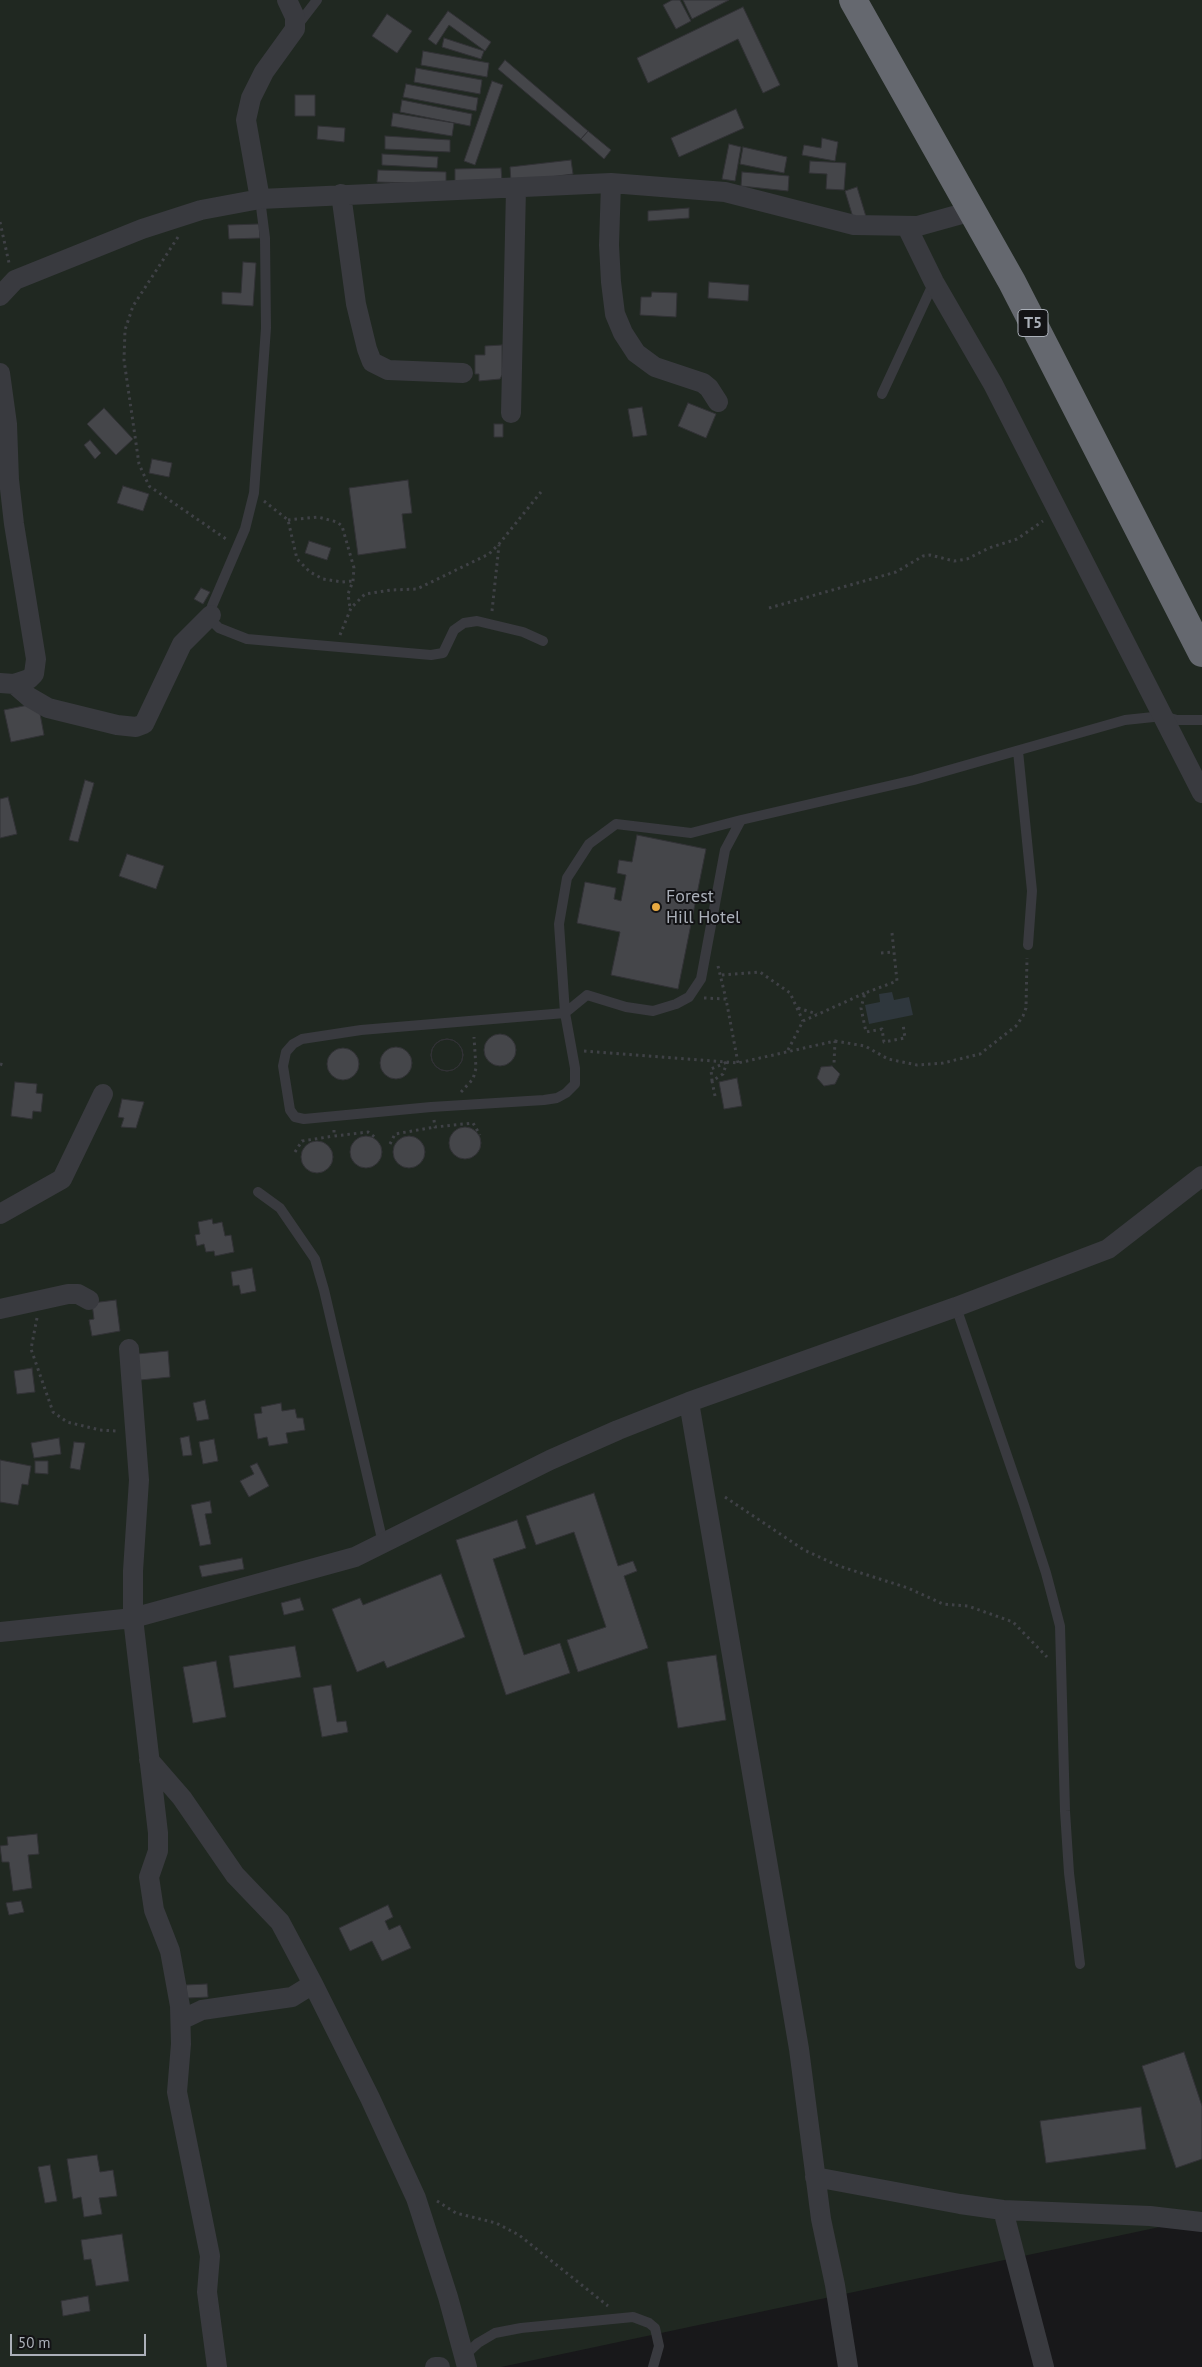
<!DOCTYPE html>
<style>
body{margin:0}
#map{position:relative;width:1202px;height:2367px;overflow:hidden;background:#18181a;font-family:"PT Sans",sans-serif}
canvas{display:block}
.scale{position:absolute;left:10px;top:2334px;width:136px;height:22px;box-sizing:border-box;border:2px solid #abb0b9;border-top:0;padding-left:6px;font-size:15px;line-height:18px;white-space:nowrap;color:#abb0b9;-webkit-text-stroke:4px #131315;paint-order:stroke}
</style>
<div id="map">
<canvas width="1202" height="2367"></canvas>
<div class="scale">50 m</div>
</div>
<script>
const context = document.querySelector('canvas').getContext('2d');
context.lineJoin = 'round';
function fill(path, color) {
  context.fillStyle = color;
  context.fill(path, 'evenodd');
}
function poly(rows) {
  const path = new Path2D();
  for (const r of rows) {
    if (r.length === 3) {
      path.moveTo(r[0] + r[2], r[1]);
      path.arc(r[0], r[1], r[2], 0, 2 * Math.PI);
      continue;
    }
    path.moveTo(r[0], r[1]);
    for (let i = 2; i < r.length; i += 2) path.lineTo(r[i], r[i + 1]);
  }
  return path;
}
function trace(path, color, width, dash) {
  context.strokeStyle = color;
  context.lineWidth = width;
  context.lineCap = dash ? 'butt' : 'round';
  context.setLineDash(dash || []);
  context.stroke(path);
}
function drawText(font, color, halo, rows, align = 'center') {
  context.font = font + ' "PT Sans",sans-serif';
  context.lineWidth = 4;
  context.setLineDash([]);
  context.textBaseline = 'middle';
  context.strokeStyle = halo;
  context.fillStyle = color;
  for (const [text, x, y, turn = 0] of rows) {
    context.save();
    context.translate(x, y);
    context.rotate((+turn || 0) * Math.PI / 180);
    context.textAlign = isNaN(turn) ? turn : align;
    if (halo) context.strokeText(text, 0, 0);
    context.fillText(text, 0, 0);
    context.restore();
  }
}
fill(poly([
 [0,0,1202,0,1202,2218,501,2367,0,2367]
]), '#202821');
fill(poly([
 [892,992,894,1000,909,997,913,1015,869,1024,865,1005,880,1002,879,994]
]), '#2f373d');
const building = poly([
 [672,0,680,0,691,21,676,29,663,5,672,0],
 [683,0,729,0,692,19,683,0],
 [743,7,780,85,763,93,738,39,648,83,637,58,743,7],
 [448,11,491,42,485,51,449,25,436,45,428,39,448,11],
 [387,14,412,31,397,53,372,36,387,14],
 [444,38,484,51,481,59,442,47,444,38],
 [423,51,489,63,487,77,421,65,423,51],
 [505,60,588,131,581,139,498,69,505,60],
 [416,68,482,80,480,94,414,82,416,68],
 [492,81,503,85,475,165,464,161,492,81],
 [406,84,478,98,476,111,403,97,406,84],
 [295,95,315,95,315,116,295,116,295,95],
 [402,100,472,114,470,126,400,112,402,100],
 [736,109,744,128,679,157,671,138,736,109],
 [393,113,454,123,452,136,391,126,393,113],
 [318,126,345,128,344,142,317,139,318,126],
 [588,131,611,150,604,159,581,139,588,131],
 [385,136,450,140,450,152,385,149,385,136],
 [822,138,838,142,835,161,802,155,804,145,821,148,822,138],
 [729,144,741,147,735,181,722,179,729,144],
 [743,147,787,157,784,173,740,164,743,147],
 [382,154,438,157,437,168,382,165,382,154],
 [571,160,573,174,511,182,510,167,571,160],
 [810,161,846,163,844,190,826,189,827,174,809,173,810,161],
 [501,168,502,181,455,183,455,169,501,168],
 [378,170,446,172,446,184,377,182,378,170],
 [742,172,789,176,788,191,741,186,742,172],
 [857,187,867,220,855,224,845,191,857,187],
 [689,208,689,218,648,221,648,211,689,208],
 [259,224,260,238,229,239,228,225,259,224],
 [243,262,256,263,253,306,222,304,222,292,241,293,243,262],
 [709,282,749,285,748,301,708,298,709,282],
 [652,292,677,293,676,317,640,315,641,297,651,297,652,292],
 [502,345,502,375,500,379,479,381,479,374,475,374,475,355,485,355,485,346,502,345],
 [688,403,716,414,706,438,678,426,688,403],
 [642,407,647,435,633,437,628,409,642,407],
 [104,408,133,439,116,455,87,424,104,408],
 [494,424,503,424,503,437,494,437,494,424],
 [90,440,101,453,95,459,84,445,90,440],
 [152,459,172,463,169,477,149,473,152,459],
 [408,480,412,513,402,514,406,548,358,555,349,488,408,480],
 [123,486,149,494,143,511,117,503,123,486],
 [309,541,331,548,327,560,305,553,309,541],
 [201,588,210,592,203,604,194,599,201,588],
 [38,703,44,735,11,742,4,710,38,703],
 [85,780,94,783,78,842,69,840,85,780],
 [8,797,17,834,0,838,0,799,8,797],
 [637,835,706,849,678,989,611,975,620,932,577,923,585,882,616,888,614,899,621,901,626,875,617,873,619,860,632,862,637,835],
 [127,854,164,866,156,889,119,876,127,854],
 [500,1050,16],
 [447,1055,16],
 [447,1055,16],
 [396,1063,16],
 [343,1064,16],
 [832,1066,840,1074,835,1084,824,1086,817,1078,821,1067,832,1066],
 [737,1078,742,1106,724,1109,719,1082,737,1078],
 [15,1082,37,1084,36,1093,43,1094,41,1112,33,1111,32,1119,11,1116,15,1082],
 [122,1099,144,1102,136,1128,121,1127,124,1118,118,1117,122,1099],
 [465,1143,16],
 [366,1152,16],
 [409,1152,16],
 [317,1157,16],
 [212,1219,213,1224,222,1222,225,1236,231,1235,234,1252,215,1256,214,1251,206,1252,204,1244,197,1246,195,1235,200,1234,198,1222,212,1219],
 [252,1268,256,1291,241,1294,239,1285,233,1286,231,1272,252,1268],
 [116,1300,120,1331,92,1336,89,1320,94,1319,92,1303,116,1300],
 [168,1351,170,1377,140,1380,137,1354,168,1351],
 [32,1368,35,1392,17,1394,14,1371,32,1368],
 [205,1400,209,1419,197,1421,193,1403,205,1400],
 [281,1403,282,1411,295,1409,297,1418,303,1418,305,1430,286,1433,288,1443,269,1446,267,1437,258,1439,254,1414,262,1413,261,1407,281,1403],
 [189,1436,192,1455,183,1456,180,1438,189,1436],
 [59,1438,61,1454,34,1458,31,1443,59,1438],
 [214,1439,218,1461,203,1464,199,1442,214,1439],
 [74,1442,85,1443,80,1470,70,1468,74,1442],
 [0,1460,31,1466,28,1485,22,1484,18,1505,0,1502,0,1460],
 [35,1461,48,1461,48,1474,35,1473,35,1461],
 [257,1463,269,1486,249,1497,240,1481,254,1474,250,1466,257,1463],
 [594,1493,618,1566,633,1561,637,1571,624,1576,648,1648,578,1672,567,1640,606,1627,574,1532,536,1545,526,1516,594,1493],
 [210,1501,212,1513,205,1514,211,1544,200,1546,191,1505,210,1501],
 [517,1520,526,1548,493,1559,524,1655,560,1643,570,1673,506,1695,456,1540,517,1520],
 [242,1558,244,1569,202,1577,199,1566,242,1558],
 [441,1574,465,1637,387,1668,384,1661,357,1672,332,1609,360,1598,363,1605,441,1574],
 [300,1598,304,1610,284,1615,281,1603,300,1598],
 [295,1646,301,1677,234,1688,229,1656,295,1646],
 [716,1655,726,1720,678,1728,667,1662,716,1655],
 [216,1661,226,1717,193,1723,183,1667,216,1661],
 [331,1685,337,1722,346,1721,348,1732,322,1737,313,1688,331,1685],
 [37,1834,39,1854,28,1855,32,1888,13,1891,9,1862,2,1862,0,1846,8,1845,7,1837,37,1834],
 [21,1901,24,1912,9,1915,6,1903,21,1901],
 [388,1905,393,1917,385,1921,389,1930,400,1925,411,1948,382,1961,372,1941,350,1951,339,1928,388,1905],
 [207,1984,208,1997,187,1998,186,1985,207,1984],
 [1184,2052,1202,2106,1202,2159,1176,2168,1142,2066,1184,2052],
 [1141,2107,1146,2149,1046,2163,1040,2121,1141,2107],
 [97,2155,100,2172,113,2170,117,2196,99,2198,102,2214,84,2217,81,2197,73,2199,67,2159,97,2155],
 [50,2165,57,2201,45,2203,38,2167,50,2165],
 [122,2234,129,2281,96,2286,91,2259,84,2260,81,2240,122,2234],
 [88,2296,90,2311,63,2316,61,2301,88,2296]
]);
fill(building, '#45464a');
trace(building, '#323236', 1);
trace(poly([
 [0,222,9,263],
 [178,237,133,306,125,330,124,360,139,464,149,486,226,539],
 [264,501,288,520,297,559,310,572,323,579,342,582,353,581],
 [288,520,318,517,337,522,342,526,354,568,353,581,348,594,350,608],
 [769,608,896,572,923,556,930,555,954,561,967,559,989,548,1017,539,1043,521],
 [492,611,499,545],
 [340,635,351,608,365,594,391,590,417,589,489,554,499,544,541,492],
 [892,933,897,981,865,993,861,1008,866,1032,882,1029,884,1042,905,1038,903,1024],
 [881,953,894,952],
 [718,966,726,999],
 [722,975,760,972,790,993,803,1021],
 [704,998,726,999,738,1063],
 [798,1008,817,1014],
 [835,1041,865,1046,888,1059,917,1065,943,1063,980,1054,1016,1026,1023,1016,1026,1008,1027,958],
 [788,1050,803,1021,865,993],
 [584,1051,738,1063,835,1041,834,1064],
 [0,1064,3,1065],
 [712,1081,711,1069,727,1062],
 [461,1092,473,1079,476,1068,474,1037],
 [715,1096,712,1081,723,1074,727,1062],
 [434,1120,435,1127,473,1123,480,1135],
 [334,1130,334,1136,368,1132,376,1138],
 [390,1144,395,1134,435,1127],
 [295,1152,302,1141,334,1136],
 [37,1318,31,1349,53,1412,67,1422,100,1430,117,1431],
 [725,1497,804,1550,839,1566,908,1588,943,1604,968,1606,1013,1622,1047,1657],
 [437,2201,456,2213,496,2223,519,2235,608,2306]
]), '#3f4146', 3, [2.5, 4]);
trace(poly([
 [297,26,317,0],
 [260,199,265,238,266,328,254,493,245,529,212,606,211,615,214,623,219,628,247,639,431,655,443,653,454,630,464,623,477,621,523,632,543,641],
 [882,394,934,282],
 [1018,751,1032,891,1028,945],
 [741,820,691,833,616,824,589,844,567,878,559,924,565,1013,575,1068,575,1084,566,1093,557,1098,544,1100,431,1107,304,1119,295,1117,290,1110,283,1066,286,1052,293,1044,302,1039,361,1030,565,1013,587,995,626,1007,653,1011,676,1004,689,997,701,979,725,850,741,820,914,780,1125,720,1163,716,1177,720,1202,720],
 [258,1192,280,1208,315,1259,324,1290,383,1543],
 [956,1307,1024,1505,1046,1573,1060,1626,1065,1811,1069,1873,1080,1964],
 [464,2356,478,2343,495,2333,521,2328,633,2317,649,2323,655,2328,659,2346,653,2367]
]), '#393a3f', 10);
trace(poly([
 [611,183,609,245,611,282,615,314,623,333,636,353,655,367,703,383,709,388,718,402],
 [341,194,356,304,367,349,372,362,388,370,463,373],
 [260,199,246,120,251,98,264,72,295,29,295,17,287,0],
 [907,227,934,282,993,384,1202,793],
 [0,296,15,280,142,229,201,210,260,199,611,183,725,192,854,225,918,226,972,211],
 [0,373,7,424,9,480,14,524,36,659,34,674,29,679,14,684,0,683],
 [511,413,516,189],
 [14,684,29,697,48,708,117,725,136,727,144,724,182,644,211,615],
 [0,1214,62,1179,103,1094],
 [0,1309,68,1294,78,1294,89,1300],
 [129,1349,139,1480,133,1571,133,1618,158,1833,158,1851,149,1877,154,1910,170,1951,180,2006,181,2044,177,2092,210,2256,207,2292,217,2367],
 [689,1402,799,2049,821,2219,835,2285,848,2367],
 [0,1632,133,1618,355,1557,550,1460,618,1430,689,1402,956,1307,1108,1249,1202,1176],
 [149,1760,182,1798,235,1875,280,1922,313,1984,370,2098,416,2198,448,2297,467,2367],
 [181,2020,202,2010,292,1997,313,1984],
 [815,2177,960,2204,1003,2210,1150,2216,1202,2222],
 [1003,2210,1044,2367],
 [435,2367,440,2367]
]), '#393a3f', 20);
trace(poly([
 [853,0,1012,282,1202,653]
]), '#65686f', 28);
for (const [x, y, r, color] of [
 [656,907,5,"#e9aa41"]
]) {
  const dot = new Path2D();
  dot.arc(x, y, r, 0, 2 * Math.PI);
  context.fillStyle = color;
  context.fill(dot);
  trace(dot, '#131315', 2);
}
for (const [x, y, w] of [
 [1033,323,30]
]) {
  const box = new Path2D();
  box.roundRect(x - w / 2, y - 13.5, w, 27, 4);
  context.fillStyle = '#131315';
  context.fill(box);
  trace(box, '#abb0b9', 1);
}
drawText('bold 16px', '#abb0b9', null, [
 ["T5",1033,323]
]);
drawText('18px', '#abb0b9', '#131315', [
 ["Forest",666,897],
 ["Hill Hotel",666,918]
], 'left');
</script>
